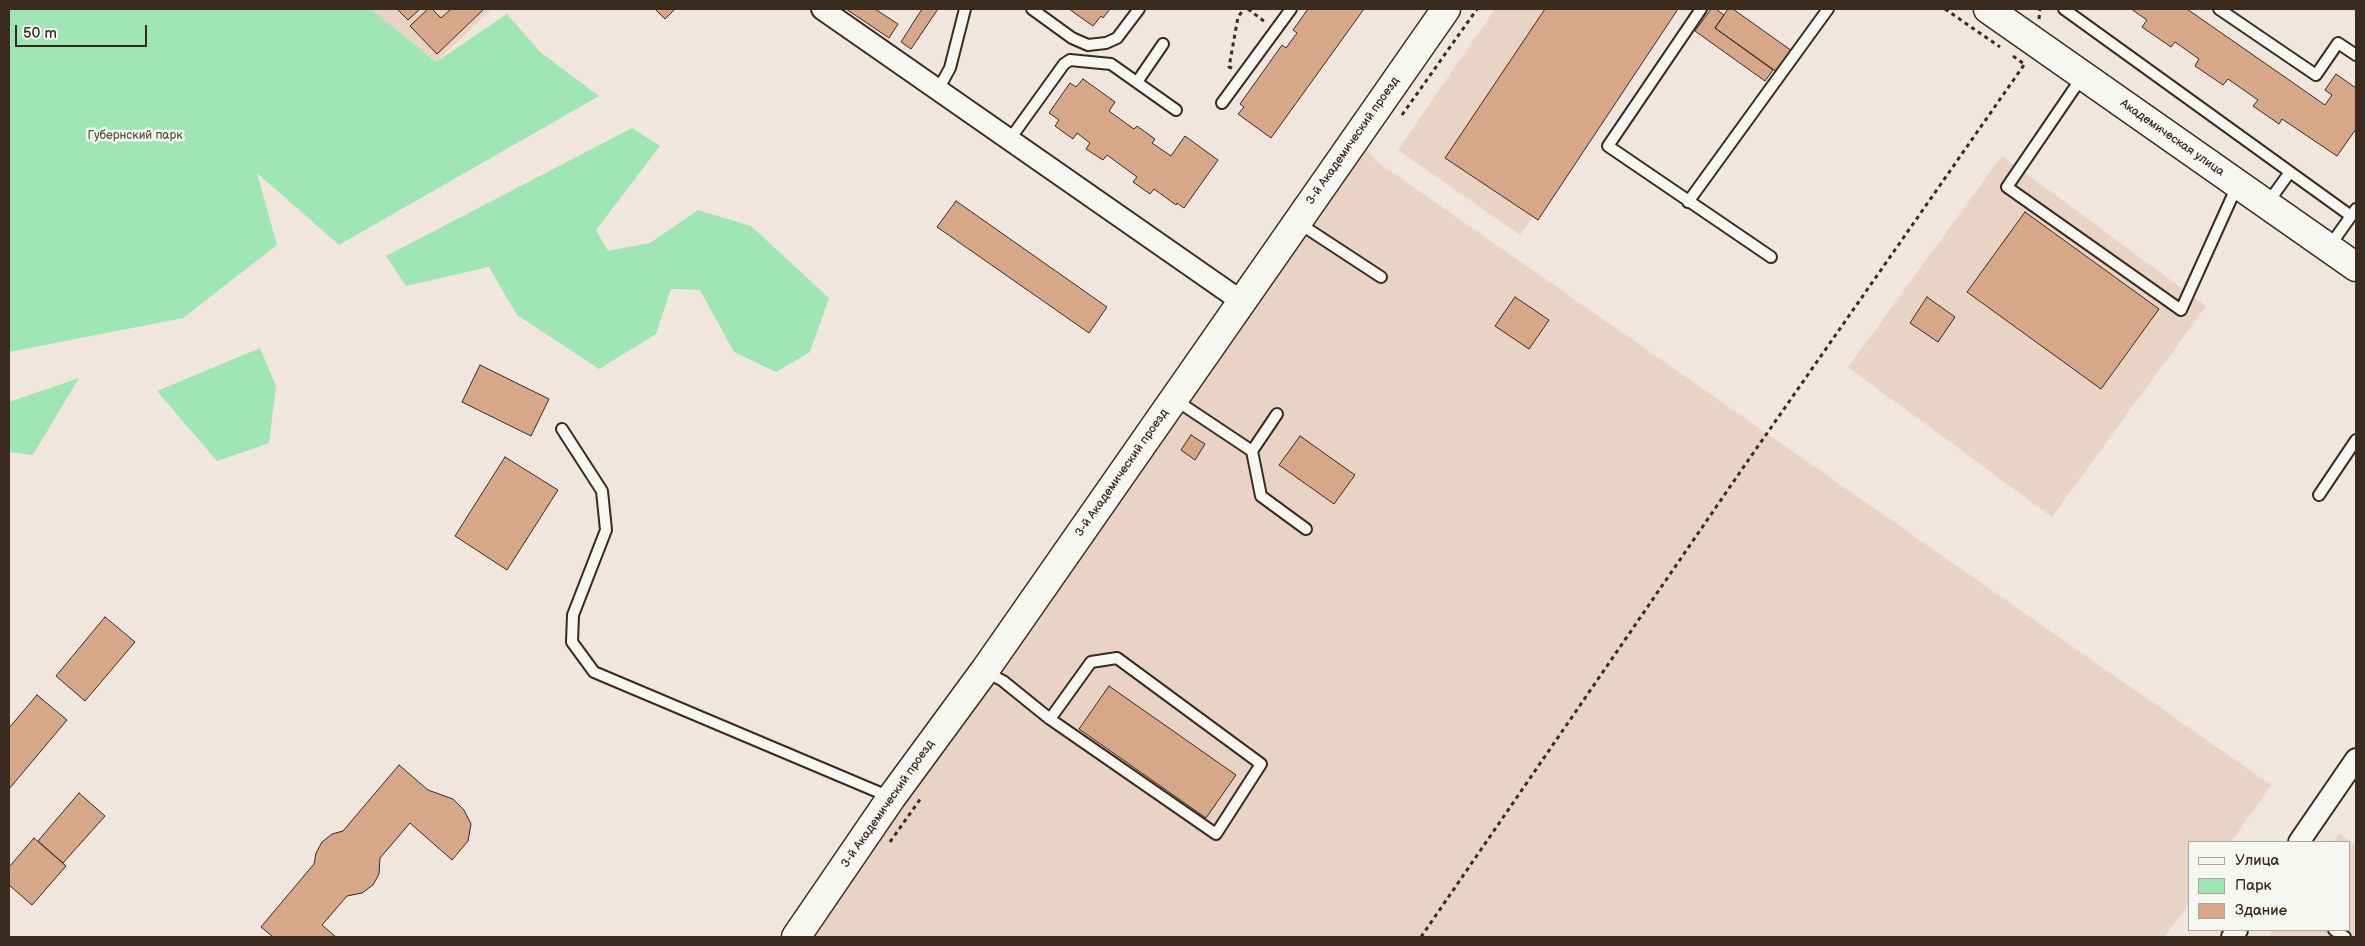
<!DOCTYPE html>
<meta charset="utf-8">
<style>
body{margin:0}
#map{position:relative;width:2365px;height:946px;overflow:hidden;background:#f0e6dd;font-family:"Balsamiq Sans",sans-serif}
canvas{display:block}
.frame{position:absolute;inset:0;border:10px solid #3b2a1e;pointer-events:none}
.legend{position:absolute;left:2188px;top:841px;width:162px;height:90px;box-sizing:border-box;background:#f6f6f2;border:1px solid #aba49d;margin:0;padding:6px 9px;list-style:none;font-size:15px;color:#3b2a1e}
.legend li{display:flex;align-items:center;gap:10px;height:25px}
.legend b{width:25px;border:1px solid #aba49d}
.scale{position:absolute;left:15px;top:25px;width:132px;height:22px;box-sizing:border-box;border:2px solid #3b2a1e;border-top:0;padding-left:6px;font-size:15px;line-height:18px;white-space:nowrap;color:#3b2a1e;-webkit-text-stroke:4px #f6f6f2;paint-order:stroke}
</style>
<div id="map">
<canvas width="2365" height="946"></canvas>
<div class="frame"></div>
<ul class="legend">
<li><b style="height:6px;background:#f6f6f2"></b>Улица</li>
<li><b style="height:14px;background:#9fe6b4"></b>Парк</li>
<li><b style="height:14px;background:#d6a788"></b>Здание</li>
</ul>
<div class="scale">50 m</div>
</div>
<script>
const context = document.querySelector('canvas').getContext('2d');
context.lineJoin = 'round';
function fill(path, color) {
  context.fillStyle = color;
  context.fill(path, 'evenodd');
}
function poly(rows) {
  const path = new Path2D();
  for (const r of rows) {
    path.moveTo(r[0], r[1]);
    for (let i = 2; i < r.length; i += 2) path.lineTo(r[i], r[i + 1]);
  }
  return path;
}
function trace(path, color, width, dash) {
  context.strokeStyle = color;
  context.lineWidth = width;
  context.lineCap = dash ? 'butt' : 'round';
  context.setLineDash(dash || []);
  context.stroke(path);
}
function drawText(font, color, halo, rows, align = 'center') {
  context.font = font + ' "Balsamiq Sans",sans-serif';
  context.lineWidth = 5;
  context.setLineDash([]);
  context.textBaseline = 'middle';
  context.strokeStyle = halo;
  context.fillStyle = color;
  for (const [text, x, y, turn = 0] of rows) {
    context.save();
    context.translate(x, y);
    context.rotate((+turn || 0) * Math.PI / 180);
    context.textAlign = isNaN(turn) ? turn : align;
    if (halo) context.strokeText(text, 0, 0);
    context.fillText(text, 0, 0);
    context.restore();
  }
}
fill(poly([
 [371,9,492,9,436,62],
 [1495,9,1678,9,1520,235,1398,150],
 [1366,148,1376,161,2271,785,2231,842,2189,842,2189,903,2165,937,810,937],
 [2002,156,2206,306,2052,517,1848,367],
 [2339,833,2356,846,2356,937,2268,937,2273,930,2349,930,2349,842,2333,842]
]), '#e8d3c4');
fill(poly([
 [9,9,371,9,436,62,507,14,540,52,599,96,339,245,257,173,277,245,183,318,9,352],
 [632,128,660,146,596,230,608,251,650,243,698,210,751,226,829,298,810,352,776,372,734,352,700,290,671,289,656,334,599,369,517,315,489,267,406,286,386,256],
 [260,348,276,386,269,443,217,461,157,391],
 [79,378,33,455,9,452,9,402]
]), '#9fe6b4');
const building = poly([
 [397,9,420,9,408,20,397,9],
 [428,9,432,9,441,18,451,9,484,9,437,54,410,26,428,9],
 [655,9,675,9,665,19,655,9],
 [846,9,875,9,898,24,889,38,846,9],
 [922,9,938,9,911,49,901,42,922,9],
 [1069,9,1110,9,1103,18,1101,16,1093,26,1069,9],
 [1308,9,1364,9,1271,138,1238,114,1244,107,1240,104,1282,45,1286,48,1297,33,1293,30,1308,9],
 [1545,9,1678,9,1538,220,1445,158,1545,9],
 [1711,9,1716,9,1724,15,1715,28,1773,70,1765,81,1695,31,1711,9],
 [1728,9,1733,9,1792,51,1777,72,1715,28,1728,9],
 [2131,9,2187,9,2325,105,2332,95,2325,90,2336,74,2356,88,2356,129,2337,156,2282,119,2279,124,2253,106,2258,100,2228,79,2223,85,2195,66,2199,59,2175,42,2171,47,2142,27,2147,20,2131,9],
 [1083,79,1115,102,1109,111,1134,129,1137,126,1155,139,1152,143,1171,156,1185,136,1218,160,1184,208,1177,203,1176,205,1154,189,1150,194,1133,182,1137,177,1107,155,1103,160,1086,149,1090,143,1077,133,1073,139,1055,126,1059,120,1049,113,1070,83,1076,87,1083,79],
 [956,201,1107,307,1089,333,937,227,956,201],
 [2025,212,2159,309,2101,389,1967,292,2025,212],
 [1515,297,1549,320,1529,349,1495,326,1515,297],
 [1927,297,1955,317,1938,342,1910,323,1927,297],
 [480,365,549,399,531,436,462,402,480,365],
 [1191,435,1205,444,1195,460,1181,450,1191,435],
 [1300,436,1355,475,1334,504,1279,465,1300,436],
 [505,457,558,490,507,570,455,536,505,457],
 [105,617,135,642,85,701,56,676,105,617],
 [1109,686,1236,775,1206,818,1079,729,1109,686],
 [37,695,67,720,9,789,9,728,37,695],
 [399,765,428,790,453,799,464,810,471,824,468,841,452,860,410,823,380,858,379,874,373,885,362,893,347,896,322,925,336,937,273,937,261,927,314,864,316,853,322,842,332,834,343,831,399,765],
 [79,793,105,816,63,863,38,841,79,793],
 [34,838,66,866,32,905,9,885,9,867,34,838]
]);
fill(building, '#d6a788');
trace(building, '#3b2a1e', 1);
const lane = poly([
 [1032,9,1072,38,1088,45,1106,43,1117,38,1139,9],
 [1701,9,1608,146,1771,257],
 [2064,9,2351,216],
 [2219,9,2316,75,2338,43,2356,55],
 [2082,77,2007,187,2181,310,2237,186],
 [1137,82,1163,44],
 [939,88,950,68,965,9],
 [1222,103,1291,9],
 [1010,139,1064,64,1070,60,1111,64,1176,110],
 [1688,202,1828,9],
 [2267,204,2290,172],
 [1297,222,1381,277],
 [2329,247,2356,209],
 [1174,399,1252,451,1277,414],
 [562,429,602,491,606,530,573,615,572,642,594,672,890,797],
 [1252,451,1261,496,1306,529],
 [2319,495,2356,440],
 [985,671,1003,681,1050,719,1216,834,1261,764,1117,658,1091,662,1050,719],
 [2334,930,2345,937]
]);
const street = poly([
 [822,9,1241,301],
 [2299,842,2356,759],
 [2232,937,2237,930]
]);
const secondary = poly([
 [1988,9,2356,267],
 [796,937,891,798,985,670,1446,9]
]);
trace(lane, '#3b2a1e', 14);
trace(street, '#3b2a1e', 24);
trace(secondary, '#3b2a1e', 31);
trace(poly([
 [1248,9,1265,22],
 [1945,9,2000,47],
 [2039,19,2040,9],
 [2013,56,2024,64],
 [1232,68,1229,67,1238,17,1244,9],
 [1402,115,1477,9],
 [890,842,921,798],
 [1421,937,1747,462,2026,62]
]), '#3b2a1e', 3, [4, 4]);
trace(lane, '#f6f6f2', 10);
trace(street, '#f6f6f2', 20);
trace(secondary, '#f6f6f2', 28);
drawText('12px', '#545944', '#f6f6f2', [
 ["Губернский парк",135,136]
]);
drawText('12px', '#3b2a1e', '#f6f6f2', [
 ["Академическая улица",2172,138,35],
 ["3-й Академический проезд",1353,141,-55],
 ["3-й Академический проезд",1122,473,-55],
 ["3-й Академический проезд",888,804,-55]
]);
</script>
